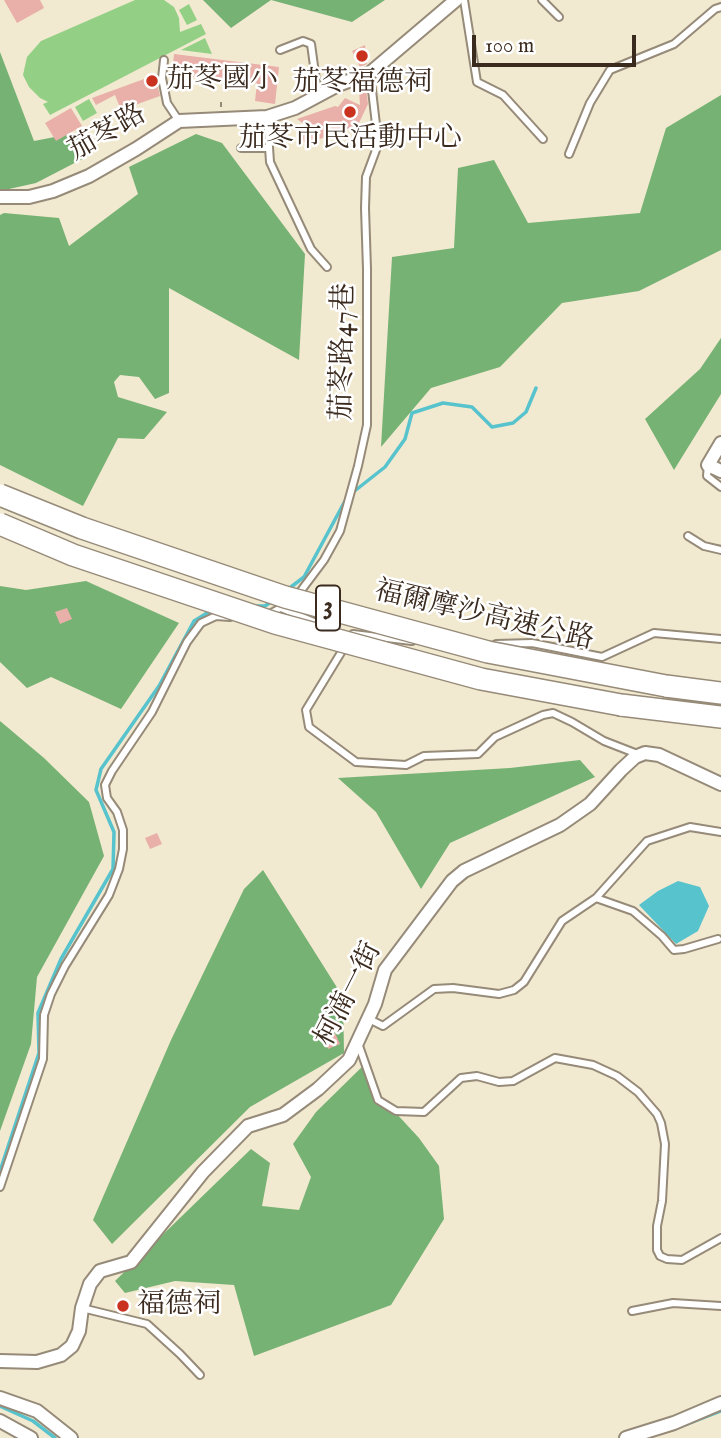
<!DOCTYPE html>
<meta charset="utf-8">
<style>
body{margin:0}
#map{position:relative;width:721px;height:1438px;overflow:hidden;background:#f2e9d1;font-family:"IM FELL English",serif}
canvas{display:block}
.scale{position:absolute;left:472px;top:35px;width:164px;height:32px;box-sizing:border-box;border:4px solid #3b2a1e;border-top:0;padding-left:9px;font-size:21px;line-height:24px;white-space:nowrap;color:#3b2a1e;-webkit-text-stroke:5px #fff;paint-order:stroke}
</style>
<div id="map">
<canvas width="721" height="1438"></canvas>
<div class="scale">100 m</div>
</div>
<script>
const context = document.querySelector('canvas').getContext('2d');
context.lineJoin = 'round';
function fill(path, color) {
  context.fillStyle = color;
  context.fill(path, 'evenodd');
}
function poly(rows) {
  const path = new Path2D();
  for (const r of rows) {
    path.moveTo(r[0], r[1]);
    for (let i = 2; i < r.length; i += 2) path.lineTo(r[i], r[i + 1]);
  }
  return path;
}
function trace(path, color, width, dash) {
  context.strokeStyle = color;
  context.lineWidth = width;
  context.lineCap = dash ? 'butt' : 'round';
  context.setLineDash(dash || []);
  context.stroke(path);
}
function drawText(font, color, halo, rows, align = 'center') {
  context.font = font + ' "IM FELL English","Noto Serif TC",serif';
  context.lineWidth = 5;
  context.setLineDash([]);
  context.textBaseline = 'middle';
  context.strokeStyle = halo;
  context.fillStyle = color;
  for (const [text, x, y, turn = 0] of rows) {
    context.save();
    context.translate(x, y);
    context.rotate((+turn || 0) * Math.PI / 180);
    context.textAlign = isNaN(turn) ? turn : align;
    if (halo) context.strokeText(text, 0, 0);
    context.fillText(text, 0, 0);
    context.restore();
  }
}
fill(poly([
 [135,0,164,0,174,7,179,18,180,32,201,24,206,34,50,115,43,104,48,102,40,98,29,87,23,75,27,57,41,41],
 [189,4,197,20,187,25,179,10],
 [205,38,212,54,181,50],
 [89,99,97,113,83,121,75,107]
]), '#93d086');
fill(poly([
 [203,0,385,0,352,22,271,0,231,28],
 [0,52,34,141,86,131,90,155,36,183,0,191],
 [721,95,721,250,639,291,562,303,500,367,431,388,381,447,392,257,454,248,458,168,494,160,528,223,640,213,666,128],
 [196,134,222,143,305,254,299,360,169,288,169,393,155,399,139,377,120,375,114,382,118,397,167,412,144,439,118,438,83,506,0,465,0,215,4,213,59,218,69,246,138,194,129,167],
 [721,338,721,394,674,470,645,419,700,369],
 [86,581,179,623,121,709,51,677,27,688,0,662,0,586,26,590],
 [0,721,44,758,89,802,104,856,37,977,31,1044,0,1131],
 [580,760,595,777,450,843,421,889,376,812,338,778,510,768],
 [263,870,343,997,344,1053,250,1107,112,1244,93,1220,171,1040,244,889],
 [369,1060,370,1085,419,1138,439,1166,444,1219,391,1305,254,1356,234,1285,175,1281,125,1293,115,1281,251,1149,270,1163,262,1206,299,1210,311,1177,293,1144,316,1112]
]), '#76b273');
fill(poly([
 [678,881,700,887,709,906,698,931,676,944,639,905,658,891]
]), '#56c3cd');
trace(poly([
 [352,493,385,467,405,439,412,413,443,403,472,407,492,427,513,423,526,412,536,388],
 [287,590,304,577,345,501],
 [254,606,265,606,272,601],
 [0,1171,39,1053,38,1013,61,959,113,869,114,832,96,790,101,769,159,686,194,621,212,610],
 [0,1406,33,1421,55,1438],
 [671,1430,721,1411]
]), '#56c3cd', 3.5);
fill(poly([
 [4,0,40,0,44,8,17,23],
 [365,45,367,64,360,67,352,51],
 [174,54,279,67,275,104,255,101,257,83,214,78,213,87,202,85,203,78,172,75],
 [155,75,160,96,121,110,115,95,96,105,92,98],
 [366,89,368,104,358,125,317,140,314,145,304,142,302,137,309,128,297,119,335,106,338,107,345,98,360,105,359,90],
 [71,108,82,126,56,141,45,123],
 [67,608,72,619,60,624,55,612],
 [157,833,162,844,150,849,145,838],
 [335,1033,340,1044,328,1049,323,1038]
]), '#e8b0a8');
const lane = poly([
 [464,0,477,82,503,95,543,139],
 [542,0,559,17],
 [280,50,303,41,311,44,318,95],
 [164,60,162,78,167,103,179,121],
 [267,117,270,162,311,249,327,267],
 [241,148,269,148],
 [569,154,590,103,610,70,674,44,715,9,721,7],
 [708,465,707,476,721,487],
 [688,536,704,546,721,550],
 [297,596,324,560,340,531,358,466,367,425,367,269,365,208,366,177,376,150,377,133,370,73],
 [281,608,321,625],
 [268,615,289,603],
 [351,637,353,634,412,641],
 [496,644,532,643,602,657,654,633,721,639],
 [345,646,306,710,309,727,356,762,406,765,424,756,478,754,495,737,543,715,553,713,572,722,604,741,640,755],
 [596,898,633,911,662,936,674,950,684,949,718,939],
 [369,1019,383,1026,434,989,453,988,499,994,514,990,524,982,562,921,596,898,647,841,690,827,721,832],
 [358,1043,378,1100,396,1111,424,1112,461,1078,477,1076,499,1082,513,1081,555,1058,593,1065,617,1076,638,1092,657,1114,661,1123,665,1144,662,1201,657,1226,657,1250,660,1256,667,1259,682,1260,721,1238],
 [0,1187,43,1059,44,1015,51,994,65,966,109,895,119,869,123,849,123,830,117,812,107,798,105,785,112,771,152,712,187,642,201,623,216,616,230,617],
 [82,1308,147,1324,180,1354,200,1375],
 [632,1311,673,1303,721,1306]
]);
const street = poly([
 [0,197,29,197,53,191,89,176,136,149,179,121,267,117,295,108,338,85,370,73,456,0],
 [721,443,708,465,721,471],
 [0,1361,37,1362,61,1355,72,1346,79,1331,82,1308,90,1284,100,1271,131,1262,203,1172,248,1126,283,1115,318,1089,349,1060,375,1004,385,970,452,881,464,871,560,825,590,804,621,770,635,757,645,753,659,755,721,784],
 [0,1398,37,1411,71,1438],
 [0,1421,31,1438],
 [626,1438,674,1423,721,1403]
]);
const highway = poly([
 [666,686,721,693],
 [621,705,721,717]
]);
trace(lane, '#968a78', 10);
trace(street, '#968a78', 16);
trace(highway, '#968a78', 24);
trace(poly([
 [221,107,221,100],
 [287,123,304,133]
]), '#968a78', 2, [5, 5]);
trace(lane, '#fff', 6);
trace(street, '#fff', 12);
trace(highway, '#fff', 21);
const highwayBridge = poly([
 [0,495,82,528,285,597,488,652,666,686],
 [0,524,73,555,275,623,481,679,621,705]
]);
trace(highwayBridge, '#968a78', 24, []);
trace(highwayBridge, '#fff', 21);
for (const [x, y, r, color] of [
 [362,56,7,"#c8321e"],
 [152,81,7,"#c8321e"],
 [350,112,7,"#c8321e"],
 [123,1306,7,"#c8321e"]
]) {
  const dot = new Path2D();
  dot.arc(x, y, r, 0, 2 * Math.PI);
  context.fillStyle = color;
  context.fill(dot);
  trace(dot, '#fff', 2.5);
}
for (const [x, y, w] of [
 [328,608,24]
]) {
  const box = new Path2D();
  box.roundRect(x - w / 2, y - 22.5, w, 45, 5);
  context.fillStyle = '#fff';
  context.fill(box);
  trace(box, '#3b2a1e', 2);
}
drawText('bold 26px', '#3b2a1e', null, [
 ["3",328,608]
]);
drawText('28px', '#3b2a1e', '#fff', [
 ["茄苳國小",166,81],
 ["茄苳福德祠",362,84,"center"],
 ["茄苳市民活動中心",350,140,"center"],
 ["福德祠",137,1306]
], 'left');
drawText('28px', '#3b2a1e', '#fff', [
 ["茄苳路",108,134,-30],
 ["茄苳路47巷",345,352,-89],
 ["福爾摩沙高速公路",484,617,13],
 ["柯湳一街",350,995,-63]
]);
</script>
